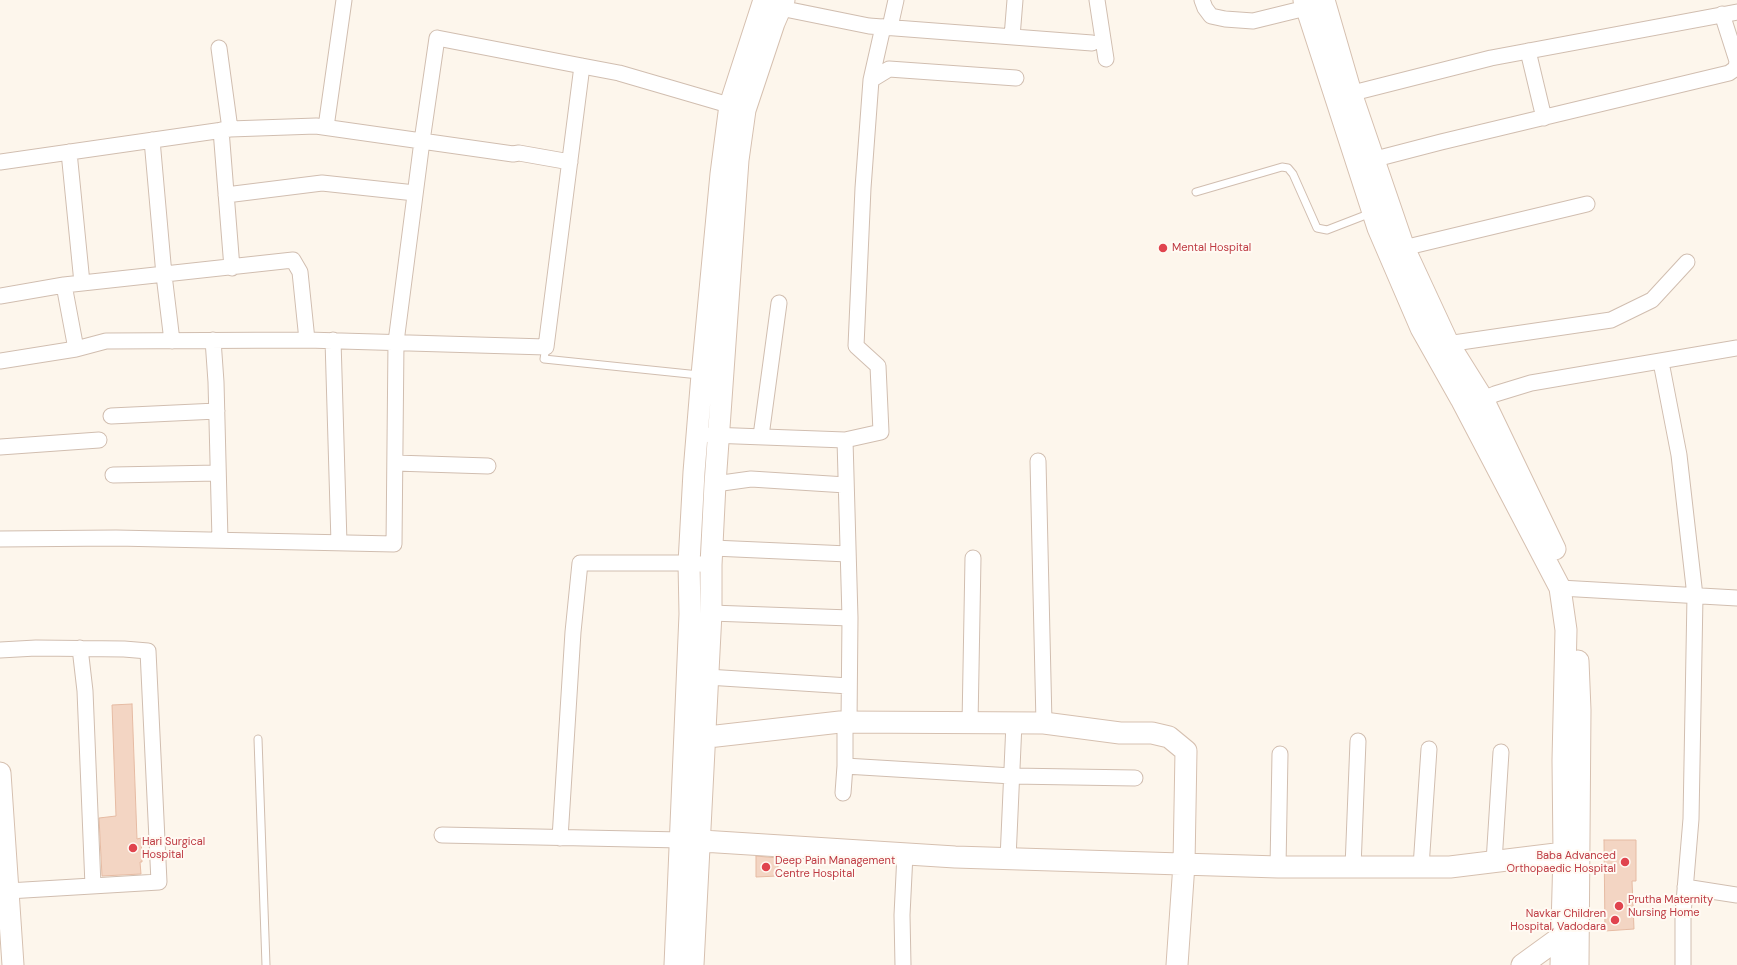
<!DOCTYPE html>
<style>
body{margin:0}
canvas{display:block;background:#fdf6ec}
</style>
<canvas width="1737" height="965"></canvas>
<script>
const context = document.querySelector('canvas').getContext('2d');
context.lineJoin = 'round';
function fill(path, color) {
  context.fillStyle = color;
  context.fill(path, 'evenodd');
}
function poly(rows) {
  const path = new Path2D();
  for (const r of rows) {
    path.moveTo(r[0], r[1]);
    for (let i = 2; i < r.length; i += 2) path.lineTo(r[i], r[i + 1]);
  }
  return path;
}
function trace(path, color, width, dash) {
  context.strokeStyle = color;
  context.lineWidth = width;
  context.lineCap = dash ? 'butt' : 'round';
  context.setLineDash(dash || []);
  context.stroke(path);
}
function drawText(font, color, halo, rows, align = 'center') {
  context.font = font + ' "DM Sans",sans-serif';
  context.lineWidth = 4;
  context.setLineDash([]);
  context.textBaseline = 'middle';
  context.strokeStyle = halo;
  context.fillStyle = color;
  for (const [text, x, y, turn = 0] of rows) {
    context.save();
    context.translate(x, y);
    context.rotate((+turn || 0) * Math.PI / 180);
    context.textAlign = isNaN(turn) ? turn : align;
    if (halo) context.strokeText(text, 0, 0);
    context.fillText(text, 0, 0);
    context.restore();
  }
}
const building = poly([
 [132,704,137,839,141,838,142,862,140,862,141,874,102,876,99,818,116,816,112,705,132,704],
 [1604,840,1636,840,1636,881,1632,881,1634,929,1605,931,1604,840],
 [756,856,778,858,778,876,756,877,756,856]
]);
fill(building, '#f3d5c3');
trace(building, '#e6bba3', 1);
const lane = poly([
 [1196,192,1282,167,1288,168,1293,174,1317,228,1327,230,1371,213],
 [546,347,544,359,699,375],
 [258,739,266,965]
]);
const street = poly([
 [1097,0,1106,59],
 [1202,0,1205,8,1211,16,1225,19,1253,21,1306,8],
 [780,8,869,26,1092,43],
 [890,27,896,0],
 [1012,37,1015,0],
 [1528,51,1544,118],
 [871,80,883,27],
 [1341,96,1491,58,1737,12],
 [326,127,344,0],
 [230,129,316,126,513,154,519,153,570,162],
 [221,130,232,268],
 [152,140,164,275,172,341],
 [69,152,82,283],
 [0,162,230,129,219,48],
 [1364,162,1441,142,1729,73,1736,68,1737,61,1722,14],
 [226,195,322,183,415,193],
 [1395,250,1587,204],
 [64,285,293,260,300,272,307,340,106,341,76,349],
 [0,296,64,285,76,349,0,361],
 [213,340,216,382,220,540],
 [307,340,546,347,582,66,619,73,739,108],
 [333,340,339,543],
 [1440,345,1611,320,1652,300,1687,262],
 [1661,362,1679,455,1695,596,1691,819,1683,914,1683,965],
 [1474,403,1495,394,1531,383,1737,348],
 [111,416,217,411],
 [710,435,845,440],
 [761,436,779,303],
 [0,447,99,440],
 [1038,461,1044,723],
 [395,463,488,466],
 [113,475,218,473],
 [715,484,751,479,846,485],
 [0,539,116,538,394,544,396,342,422,141,437,38,582,66],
 [713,548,848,554],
 [1560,588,1737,598],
 [711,613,850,618],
 [80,648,85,691,93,886],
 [0,650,36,648,124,649,148,651,159,882,8,891],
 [707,677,849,686],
 [849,722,850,618,845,440,881,432,878,366,856,346,863,188,871,80,889,69,1016,78],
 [970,724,973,558],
 [845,766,1012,776,1135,778],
 [843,793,845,766,845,722],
 [442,835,681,840],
 [560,838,573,632,580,563,689,563,711,565],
 [1008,859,1014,723],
 [1494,862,1501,752],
 [1278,867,1280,754],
 [1353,867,1358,741],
 [1421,867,1429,749],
 [1685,887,1737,895],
 [903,965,902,915,905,854]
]);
const secondary = poly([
 [1304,0,1378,228,1421,328,1461,399,1560,588,1566,630,1563,760,1564,853,1561,965],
 [1324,0,1351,93,1404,248,1448,343,1483,399,1555,549],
 [690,739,840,722,1044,723,1120,733,1152,733,1169,737,1186,751,1184,864,1177,965],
 [0,773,13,965],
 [686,840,955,857,1278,867,1450,867,1564,853],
 [675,965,690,614,689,563,694,472,702,375,721,174,730,105,764,0],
 [693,965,711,613,711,565,715,484,738,160,745,110,774,23,784,0],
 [1522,965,1562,936],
 [1578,965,1580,710,1578,661]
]);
trace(lane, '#d1beb0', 9);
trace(street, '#d1beb0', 17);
trace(secondary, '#d6c0b0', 23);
trace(lane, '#fff', 7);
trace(street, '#fff', 15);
trace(secondary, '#fff', 21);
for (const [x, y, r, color] of [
 [1163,248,5,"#e0444e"],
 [133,848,5,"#e0444e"],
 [1625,862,5,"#e0444e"],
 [766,867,5,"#e0444e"],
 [1619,906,5,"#e0444e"],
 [1615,920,5,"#e0444e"]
]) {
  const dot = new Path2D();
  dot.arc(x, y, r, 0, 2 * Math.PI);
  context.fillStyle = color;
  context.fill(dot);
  trace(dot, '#fffaf3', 1.5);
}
drawText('11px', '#be3a42', '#fffaf3', [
 ["Mental Hospital",1172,248],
 ["Hari Surgical",142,842],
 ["Hospital",142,855],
 ["Baba Advanced",1616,856,"right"],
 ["Orthopaedic Hospital",1616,869,"right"],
 ["Deep Pain Management",775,861],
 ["Centre Hospital",775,874],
 ["Prutha Maternity",1628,900],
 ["Nursing Home",1628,913],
 ["Navkar Children",1606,914,"right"],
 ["Hospital, Vadodara",1606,927,"right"]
], 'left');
</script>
